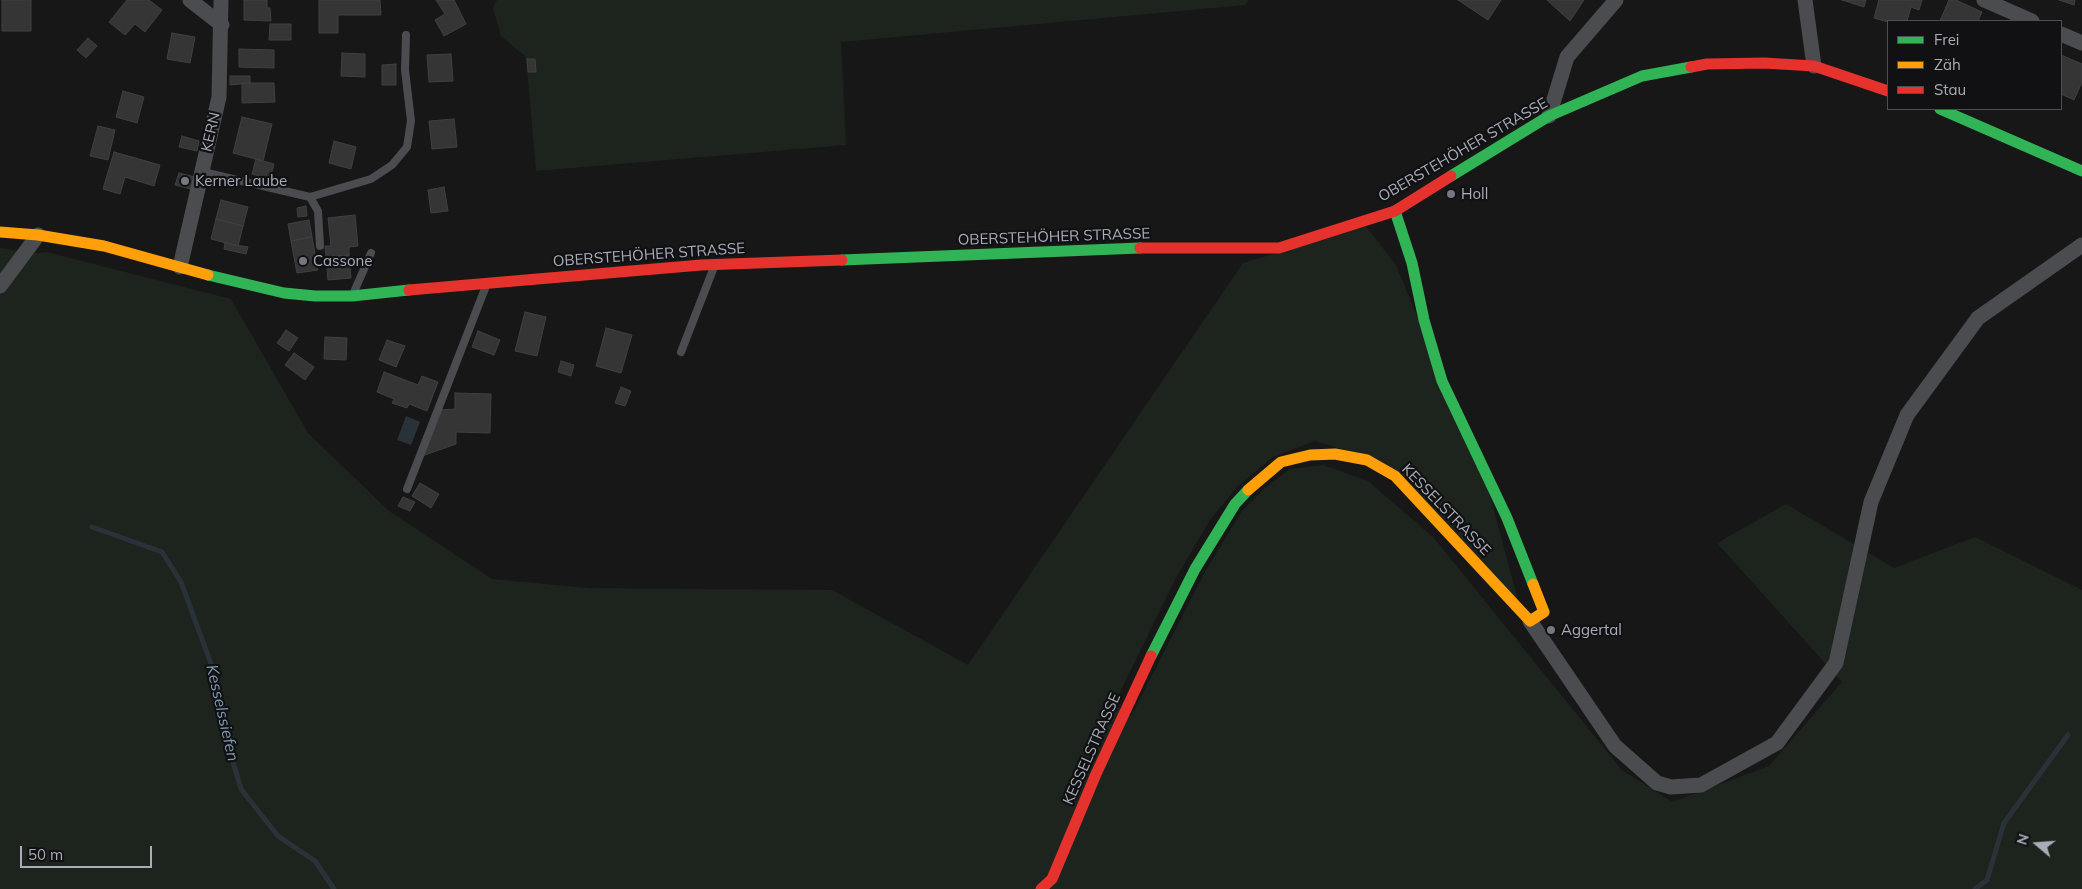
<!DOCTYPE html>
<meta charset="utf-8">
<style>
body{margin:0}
#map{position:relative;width:2082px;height:889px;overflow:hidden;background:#171717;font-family:Mulish,sans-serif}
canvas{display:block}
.legend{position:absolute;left:1887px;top:20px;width:175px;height:90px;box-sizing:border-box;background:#111113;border:1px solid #4d4f55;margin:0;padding:6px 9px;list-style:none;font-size:15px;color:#a8adb8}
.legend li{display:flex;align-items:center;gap:10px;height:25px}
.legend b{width:25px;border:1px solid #4d4f55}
.north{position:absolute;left:2012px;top:819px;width:50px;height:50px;-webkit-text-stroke:4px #111113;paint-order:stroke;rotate:288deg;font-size:14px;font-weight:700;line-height:20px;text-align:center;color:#a8adb8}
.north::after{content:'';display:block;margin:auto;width:18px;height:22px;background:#a8adb8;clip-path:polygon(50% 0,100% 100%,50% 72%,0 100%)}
.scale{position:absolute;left:20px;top:846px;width:132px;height:22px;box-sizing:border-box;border:2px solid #a8adb8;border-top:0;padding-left:6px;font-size:15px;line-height:18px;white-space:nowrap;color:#a8adb8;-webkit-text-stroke:4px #111113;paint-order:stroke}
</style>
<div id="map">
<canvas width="2082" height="889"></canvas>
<ul class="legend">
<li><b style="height:6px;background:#30b455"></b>Frei</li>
<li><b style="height:6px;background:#ff9f0a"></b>Zäh</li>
<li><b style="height:6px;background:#e5322d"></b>Stau</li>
</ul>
<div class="north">N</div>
<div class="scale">50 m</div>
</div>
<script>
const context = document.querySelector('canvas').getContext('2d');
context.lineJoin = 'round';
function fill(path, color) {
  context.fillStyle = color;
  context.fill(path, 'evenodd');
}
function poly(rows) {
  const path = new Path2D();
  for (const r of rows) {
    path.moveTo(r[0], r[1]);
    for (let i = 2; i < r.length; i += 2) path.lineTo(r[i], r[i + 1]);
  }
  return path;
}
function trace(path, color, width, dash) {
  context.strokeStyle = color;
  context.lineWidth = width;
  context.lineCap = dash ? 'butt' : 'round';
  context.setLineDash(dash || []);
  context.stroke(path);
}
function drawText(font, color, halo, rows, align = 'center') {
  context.font = font + ' Mulish,sans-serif';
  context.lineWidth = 4.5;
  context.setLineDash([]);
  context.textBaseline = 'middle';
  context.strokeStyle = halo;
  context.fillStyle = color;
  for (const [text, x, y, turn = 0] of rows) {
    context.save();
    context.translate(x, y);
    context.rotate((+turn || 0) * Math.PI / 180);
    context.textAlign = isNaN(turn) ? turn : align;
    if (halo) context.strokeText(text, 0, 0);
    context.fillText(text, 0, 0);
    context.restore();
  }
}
fill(poly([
 [497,0,1249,0,1245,5,841,42,846,145,536,171,526,57,501,36,493,8],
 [1366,226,1396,265,1489,492,1518,600,1381,461,1315,441,1273,457,1237,487,1210,520,1176,578,1114,704,1131,716,1206,570,1242,511,1265,488,1290,469,1323,465,1368,481,1433,537,1622,770,1672,802,1769,766,1842,682,1717,543,1786,504,1894,568,1975,537,2082,590,2082,889,0,889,0,248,36,253,47,252,231,299,308,433,389,511,492,579,589,588,832,590,968,665,1243,263]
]), '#1d241e');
fill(poly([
 [406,416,420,422,411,445,397,440]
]), '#2a3239');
trace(poly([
 [92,527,162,552,181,582,217,680,228,745,241,789,278,836,315,861,334,889],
 [1975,889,1987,880,2004,823,2068,735]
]), '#2a3239', 5);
const building = poly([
 [2,0,31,0,31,31,2,31,2,0],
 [127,0,149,0,162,10,145,32,135,24,125,35,109,22,127,0],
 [244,0,267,0,267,8,270,8,271,21,244,20,244,0],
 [319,0,380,0,381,15,338,15,338,33,319,33,319,0],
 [436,0,454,0,466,24,444,36,435,20,445,14,436,0],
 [1458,0,1501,0,1488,20,1458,0],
 [1547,0,1584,0,1570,21,1547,0],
 [1842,0,1866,0,1864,7,1842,0],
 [1879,0,1922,0,1919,10,1911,7,1907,21,1888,22,1874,18,1879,0],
 [1949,0,1956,0,1982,12,1978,21,1940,21,1949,0],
 [2059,0,2075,0,2074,5,2059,0],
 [270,24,291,24,291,40,269,40,270,24],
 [172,33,195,37,190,63,167,59,172,33],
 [88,38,97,46,86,58,77,50,88,38],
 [239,49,274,50,274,68,239,67,239,49],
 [342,53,365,54,365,77,341,76,342,53],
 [451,54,453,81,429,82,427,55,451,54],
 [2061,55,2082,64,2082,82,2074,100,2061,94,2061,55],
 [527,59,535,59,536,72,528,72,527,59],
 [396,64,396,85,382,85,382,65,396,64],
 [230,76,250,76,250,83,230,85,230,76],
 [242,83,274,83,275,102,242,103,242,83],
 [123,91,144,97,137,123,116,117,123,91],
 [242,117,272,124,263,161,233,153,242,117],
 [454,119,457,147,432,149,429,121,454,119],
 [98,126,115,130,108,160,90,156,98,126],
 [182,136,199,141,197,151,179,147,182,136],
 [334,141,356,147,351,169,329,163,334,141],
 [114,152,160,165,154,186,125,177,120,194,103,189,114,152],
 [256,159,274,164,270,179,252,174,256,159],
 [179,173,195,177,191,189,175,185,179,173],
 [444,187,448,211,431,213,428,190,444,187],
 [221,200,248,207,243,226,216,219,221,200],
 [306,206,307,216,298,217,297,208,306,206],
 [355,215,358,246,349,247,349,255,326,257,325,246,331,246,328,218,355,215],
 [216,219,243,226,238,246,211,239,216,219],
 [309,220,312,237,291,241,288,224,309,220],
 [312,237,318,270,297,273,291,241,312,237],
 [225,243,248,247,246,254,224,249,225,243],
 [349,255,351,278,328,280,326,257,349,255],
 [525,312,546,317,537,356,515,351,525,312],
 [606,328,632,335,621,373,596,366,606,328],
 [286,330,298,338,289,351,277,343,286,330],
 [478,331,500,340,494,355,472,347,478,331],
 [325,337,347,338,346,360,324,359,325,337],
 [387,340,405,346,396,367,379,360,387,340],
 [294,353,314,367,305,380,285,365,294,353],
 [561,361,574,365,571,376,558,372,561,361],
 [384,372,418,385,422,376,438,382,427,411,409,404,407,408,392,403,394,399,377,392,384,372],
 [621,387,631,391,625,406,615,403,621,387],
 [455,393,491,394,490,433,456,432,456,444,422,456,439,410,455,409,455,393],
 [420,483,439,494,431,508,412,496,420,483],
 [403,497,415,502,410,511,398,506,403,497]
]);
fill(building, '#353536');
trace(building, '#3f4043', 1);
trace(poly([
 [203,172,310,197,318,211,320,246],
 [310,197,371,179,392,165,407,147,411,121,405,70,406,35],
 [354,292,371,253],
 [681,352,714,267],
 [407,489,486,286]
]), '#4b4c50', 8);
trace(poly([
 [190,0,222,25],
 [1805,0,1814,66],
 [1984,0,2032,21],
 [2061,34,2082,43],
 [1549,116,1567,57,1616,0],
 [180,267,219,97,221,0],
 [0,286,38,235],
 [1530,621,1615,746,1657,783,1671,787,1701,785,1777,743,1836,663,1871,502,1907,415,1978,318,2082,245]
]), '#4b4c50', 15);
trace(poly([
 [1940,109,2082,171],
 [1451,176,1549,116,1642,76,1691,67],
 [1395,211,1412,263,1424,320,1442,381,1507,518,1533,584],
 [842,260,1140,248],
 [208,275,284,293,315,296,352,296,409,290],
 [1151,656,1195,569,1235,504,1248,490]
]), '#30b455', 11);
trace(poly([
 [0,232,38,235,104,246,208,275],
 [1248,490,1281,462,1310,455,1335,454,1367,460,1395,476,1530,621,1544,612,1533,584]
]), '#ff9f0a', 11);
trace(poly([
 [1691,67,1707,64,1764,63,1814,66,1888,91],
 [1140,248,1279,248,1395,211,1451,176],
 [409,290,701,265,842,260],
 [1041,889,1052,879,1096,774,1151,656]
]), '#e5322d', 11);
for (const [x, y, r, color] of [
 [185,181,5,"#757880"],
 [1451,194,5,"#757880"],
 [303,261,5,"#757880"],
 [1551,630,5,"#757880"]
]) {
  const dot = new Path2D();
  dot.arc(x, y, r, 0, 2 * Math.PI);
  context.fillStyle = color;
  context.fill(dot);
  trace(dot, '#111113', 2);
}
drawText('15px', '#a8adb8', '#111113', [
 ["KERN",211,132,-77],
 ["OBERSTEHÖHER STRASSE",1463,150,-30],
 ["OBERSTEHÖHER STRASSE",1054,237,-2],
 ["OBERSTEHÖHER STRASSE",649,255,-4],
 ["KESSELSTRASSE",1446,510,46],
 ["KESSELSTRASSE",1092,749,-66]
]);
drawText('15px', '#a8adb8', '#111113', [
 ["Kerner Laube",195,181],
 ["Holl",1461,194],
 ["Cassone",313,261],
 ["Aggertal",1561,630]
], 'left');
drawText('italic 16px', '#7f9bb3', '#111113', [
 ["Kesselssiefen",222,713,77]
]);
</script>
